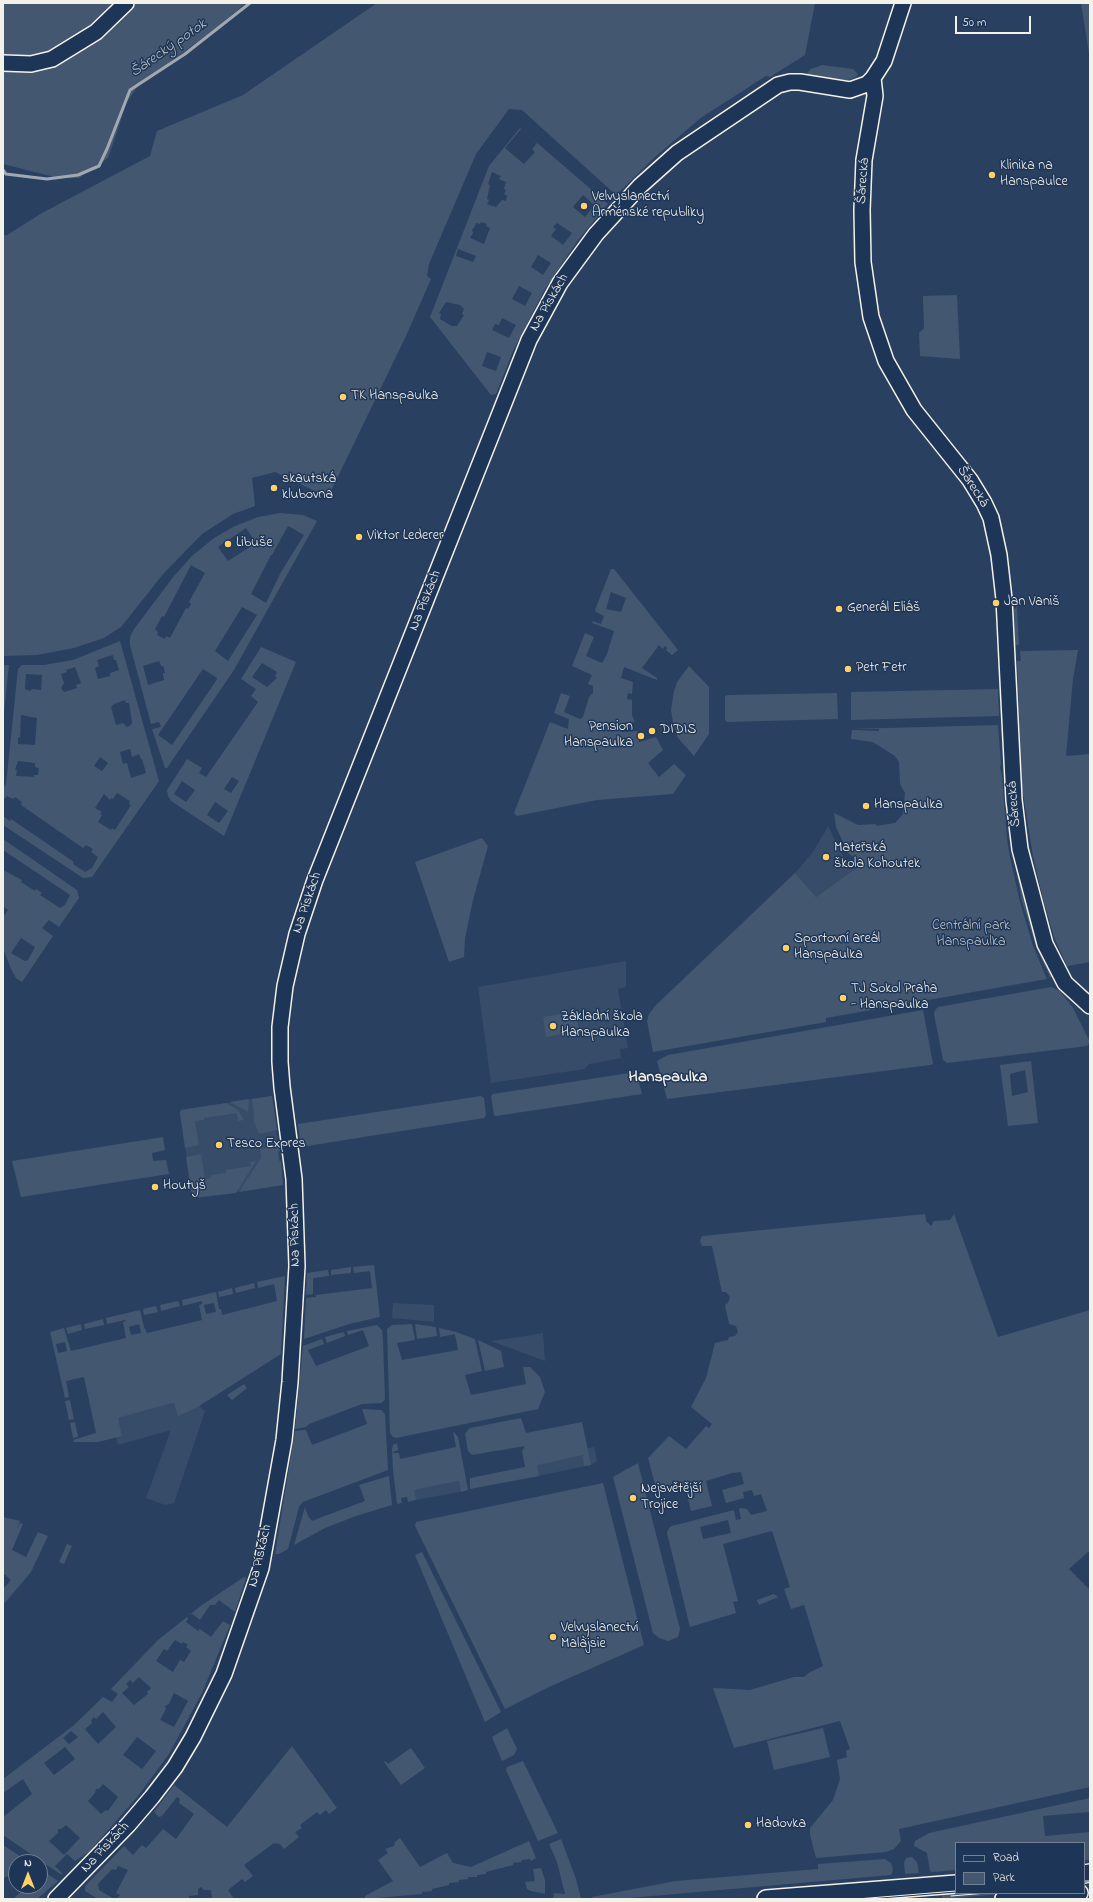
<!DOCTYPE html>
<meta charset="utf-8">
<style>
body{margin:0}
#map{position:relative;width:1093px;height:1902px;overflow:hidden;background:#2a4060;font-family:"Indie Flower",sans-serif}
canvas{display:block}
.frame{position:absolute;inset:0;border:4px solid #f4f1e8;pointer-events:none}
.legend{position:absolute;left:955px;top:1842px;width:130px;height:52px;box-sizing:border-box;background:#1d3557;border:1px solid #738091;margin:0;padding:5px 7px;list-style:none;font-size:12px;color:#f4f1e8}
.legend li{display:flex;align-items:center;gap:8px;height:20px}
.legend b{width:20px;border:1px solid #738091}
.north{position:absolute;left:8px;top:1854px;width:40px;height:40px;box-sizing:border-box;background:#1d3557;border:1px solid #738091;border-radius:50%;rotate:0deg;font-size:11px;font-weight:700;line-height:16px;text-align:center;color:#f4f1e8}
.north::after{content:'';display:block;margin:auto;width:14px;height:18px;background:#ffd166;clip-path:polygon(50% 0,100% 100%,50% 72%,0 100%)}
.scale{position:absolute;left:955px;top:16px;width:76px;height:18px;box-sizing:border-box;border:2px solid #f4f1e8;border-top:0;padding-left:5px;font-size:12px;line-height:14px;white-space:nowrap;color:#f4f1e8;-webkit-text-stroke:3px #1d3557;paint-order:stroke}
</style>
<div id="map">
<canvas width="1093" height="1902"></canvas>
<div class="frame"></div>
<ul class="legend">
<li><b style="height:5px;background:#1d3557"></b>Road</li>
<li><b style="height:11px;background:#445771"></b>Park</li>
</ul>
<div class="north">N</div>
<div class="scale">50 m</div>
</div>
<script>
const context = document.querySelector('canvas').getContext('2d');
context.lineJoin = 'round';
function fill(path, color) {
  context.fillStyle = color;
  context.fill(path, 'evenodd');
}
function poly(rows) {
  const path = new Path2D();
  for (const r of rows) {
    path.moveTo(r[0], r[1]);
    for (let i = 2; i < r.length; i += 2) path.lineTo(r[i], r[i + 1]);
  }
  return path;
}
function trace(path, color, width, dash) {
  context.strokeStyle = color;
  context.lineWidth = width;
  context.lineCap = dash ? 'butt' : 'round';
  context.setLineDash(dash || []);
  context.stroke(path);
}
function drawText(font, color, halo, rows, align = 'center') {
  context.font = font + ' "Indie Flower",sans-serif';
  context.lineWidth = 3;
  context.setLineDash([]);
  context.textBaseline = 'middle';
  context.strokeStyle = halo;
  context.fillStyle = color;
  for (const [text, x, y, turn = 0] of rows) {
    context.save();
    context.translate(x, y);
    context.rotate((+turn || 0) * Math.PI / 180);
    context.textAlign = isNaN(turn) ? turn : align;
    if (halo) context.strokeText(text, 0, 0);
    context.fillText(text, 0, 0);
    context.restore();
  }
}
fill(poly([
 [828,826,846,862,855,869,816,897,795,873,813,852],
 [626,961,626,987,618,989,628,1048,620,1049,621,1058,589,1064,585,1069,491,1083,478,987],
 [272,1096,283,1185,193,1198,180,1113,181,1110],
 [393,1303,434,1305,434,1322,392,1318],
 [543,1333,545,1361,491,1341,519,1337],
 [179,1396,196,1403,205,1411,174,1503,165,1505,146,1498,171,1430,118,1445,111,1414],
 [594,1447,597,1461,591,1465,533,1477,532,1458],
 [461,1475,464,1491,416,1500,412,1485]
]), '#374c69');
fill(poly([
 [3,3,246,3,216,28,138,86,127,102,108,158,79,178,58,178,3,164],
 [377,3,815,3,805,55,770,77,766,76,702,117,656,156,616,195,522,110,509,109,476,154,429,264,427,276,431,279,406,336,331,491,328,490,325,496,275,472,252,478,255,506,233,514,202,534,164,573,121,627,104,638,74,648,37,655,3,656,3,235,7,235,42,213,150,156,157,131,243,95],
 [1081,3,1090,3,1090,60],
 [822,65,853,69,858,74,856,77,848,80,834,80,805,75,811,69],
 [520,128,608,204,578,240,545,289,513,351,496,394,491,395,430,317,489,166],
 [521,129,537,143,532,149,535,152,524,164,505,148],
 [492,172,501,176,499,179,506,182,504,189,506,190,504,194,507,196,506,201,502,200,496,207,487,204,489,200,487,199,490,185,488,184],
 [583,195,594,205,585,217,573,207],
 [481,222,487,224,486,226,490,228,484,244,470,238,473,233,472,229,474,228,476,223,480,224],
 [557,223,572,233,563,245,551,236,556,229,553,227],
 [458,249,476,256,473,262,456,256],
 [538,255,551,263,543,275,531,267],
 [519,286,532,293,525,306,512,299],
 [446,302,460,305,464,309,462,314,464,315,457,326,452,326,440,319,441,314,439,313],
 [502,318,516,325,509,338,492,330,495,324,499,325],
 [487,352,501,357,496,371,482,366],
 [957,295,960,359,920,356,919,333,924,328,923,296],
 [280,513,303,515,317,521,234,670,167,768,165,768,152,729,161,727,159,722,151,724,130,645,130,637,134,629,174,576,192,556,214,538,235,526,258,517],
 [288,526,304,535,281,572,266,603,251,594,271,555,272,555],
 [246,528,256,543,228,561,218,547],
 [191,565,205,573,189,602,191,604,188,609,186,608,170,638,166,636,165,639,157,635,158,632,155,629,162,616,164,617],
 [242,607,257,615,228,661,215,651],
 [159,661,161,666,163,666,164,668,165,673,163,673,164,680,148,685,143,666],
 [203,669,217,678,216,681,172,745,158,735],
 [611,569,614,569,678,650,672,655,666,650,667,648,665,646,663,649,659,645,642,668,657,678,657,680,624,667,621,678,633,682,632,694,628,693,627,699,632,700,632,715,635,722,621,723,622,732,637,731,639,742,656,737,663,750,648,763,659,777,674,764,686,775,673,794,597,800,517,816,514,813,550,722,568,729,569,719,554,713,561,693,570,696,564,712,580,719,583,717,589,697,593,693,593,686,588,684,592,675,572,666,585,633,594,637,586,656,602,663,607,654,614,631,592,623,593,621,601,624,604,616,596,612,595,610],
 [611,592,626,598,621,612,606,609],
 [1017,606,1019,645,1015,645,1014,610],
 [120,641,159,781,92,877,83,878,3,825,3,816,10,821,11,819,74,862,73,864,85,872,92,868,98,857,91,852,93,849,86,845,83,848,21,805,22,802,15,797,13,799,7,796,3,800,3,788,6,784,18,669,22,665,44,665,73,660],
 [113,655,114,660,116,660,119,670,110,673,110,676,98,679,95,668,99,666,97,660],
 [75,667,81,683,76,685,77,688,64,692,61,688,64,683,61,674,67,672,66,670],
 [26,674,42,675,41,690,32,689,30,691,25,689],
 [125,700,126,703,129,703,132,722,131,725,127,727,123,723,116,725,111,707,114,704],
 [21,715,37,718,35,745,18,744,18,738,20,737],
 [130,749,132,757,139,754,141,759,142,759,146,773,131,778,127,763,123,764,120,752],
 [100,757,108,763,102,771,94,766],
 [18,761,35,763,35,767,39,768,38,775,34,775,34,777,16,776,17,770,15,770],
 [117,793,130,801,129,804,131,805,115,830,112,828,111,830,98,822,102,815,100,814,102,812,95,808,104,794,110,800,111,798,113,799],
 [261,647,296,662,224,836,171,801,168,796,167,790,187,759,202,768,199,773,206,777,258,702,251,696,256,689,241,679],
 [262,663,277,672,275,676,277,678,267,687,252,677],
 [232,777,239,781,231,793,224,789],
 [182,781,195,790,186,802,174,794],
 [215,802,228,811,219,823,207,815],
 [1078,650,1073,679,1066,756,1090,754,1090,962,1067,966,1054,937,1043,899,1033,856,1022,787,1017,661,1021,661,1020,651],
 [3,665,9,665,3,723],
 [689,666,709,687,709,734,694,756,678,738,673,722,671,710,674,691,677,682],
 [998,689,999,716,851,720,851,692],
 [837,693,838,719,727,722,725,720,725,696,728,695],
 [998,725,1001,763,1000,768,1002,775,1007,839,1010,857,1020,902,1033,946,1047,979,826,1018,826,1022,653,1052,647,1021,649,1014,656,1005,795,873,816,897,855,869,855,858,848,853,836,827,834,813,858,825,876,824,876,826,895,823,903,814,905,793,900,784,899,762,895,756,873,742,851,739,852,730,879,731,879,729,851,729,850,743,851,729],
 [1007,789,1015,856,1029,915,1042,955,1053,977,1050,977,1037,949,1022,902,1011,842],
 [482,838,488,846,473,900,465,938,464,957,449,962,415,862],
 [3,839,77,890,79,898,59,927,49,920,42,928,53,936,22,982,16,978,11,969,3,948,3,917,8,910,3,906,3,870,22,880,21,882,35,891,36,889,42,893,40,895,60,908,65,905,70,895,3,850],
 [21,938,35,947,28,960,25,961,11,953],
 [1051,987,1060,991,1073,1008,1090,1042,1087,1046,947,1063,943,1060,934,1014,935,1010,938,1007],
 [923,1010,933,1064,930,1065,667,1099,657,1061,668,1055],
 [576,1011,579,1031,546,1037,543,1017],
 [1031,1061,1038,1123,1008,1126,1000,1065],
 [1025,1070,1028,1092,1012,1096,1010,1074],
 [636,1072,642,1094,496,1116,494,1115,491,1096,493,1094],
 [272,1096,277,1130,259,1134,254,1122,254,1113,252,1099],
 [481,1096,484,1098,486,1115,484,1118,301,1147,298,1124],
 [249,1099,248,1112,230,1102],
 [226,1103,238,1110,244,1120,238,1121,237,1113,204,1118,204,1120,195,1121,199,1145,185,1148,180,1113,181,1110],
 [163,1137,165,1150,152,1153,153,1161,166,1160,169,1174,21,1197,12,1161],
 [279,1146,280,1151,278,1152,279,1161,281,1161,283,1185,239,1192,261,1158,260,1149],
 [201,1154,205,1179,211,1178,211,1175,226,1173,226,1170,251,1166,250,1162,256,1161,236,1193,194,1198,192,1197,186,1157],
 [925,1214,926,1221,931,1226,934,1221,950,1220,954,1214,998,1337,1090,1310,1090,1553,1088,1552,1069,1569,1090,1590,1090,1787,899,1829,901,1841,894,1849,886,1852,816,1858,810,1835,810,1828,833,1800,840,1779,837,1760,847,1757,846,1751,850,1749,840,1721,734,1748,713,1688,750,1690,794,1677,804,1677,810,1672,823,1666,804,1605,791,1609,784,1589,790,1587,772,1531,723,1544,738,1601,733,1602,736,1613,690,1627,667,1533,669,1528,672,1526,734,1510,736,1520,741,1519,739,1509,741,1508,747,1509,751,1515,767,1511,761,1494,754,1496,752,1490,743,1492,744,1498,726,1503,722,1490,744,1484,741,1472,732,1473,706,1481,712,1506,691,1511,688,1499,695,1497,692,1485,681,1486,679,1481,662,1488,656,1488,648,1458,669,1436,686,1449,706,1426,709,1428,712,1424,691,1407,706,1378,715,1343,728,1340,729,1337,735,1336,738,1332,736,1326,729,1324,725,1305,728,1303,730,1297,726,1292,722,1292,712,1246,702,1246,700,1241,702,1236],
 [728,1520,731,1533,703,1539,700,1527],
 [374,1265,380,1317,349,1324,304,1339,306,1298,316,1297,316,1295,372,1288,370,1271,354,1273,353,1267],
 [351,1267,351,1273,331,1275,331,1270],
 [328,1270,329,1276,313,1278,313,1294,306,1295,307,1273],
 [285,1276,281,1354,196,1408,178,1416,174,1403,161,1406,118,1418,122,1436,98,1442,74,1442,73,1440,96,1433,84,1377,66,1381,69,1397,65,1398,50,1332,64,1328,71,1351,126,1338,123,1322,126,1321,125,1320,107,1324,106,1318,140,1310,144,1327,147,1333,202,1320,199,1305,202,1304,202,1301,183,1306,182,1300,216,1292,219,1309,221,1309,222,1315,277,1301,274,1284,258,1288,257,1282],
 [214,1303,216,1312,206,1314,204,1305],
 [139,1324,141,1333,131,1335,129,1327],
 [65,1342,67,1351,58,1353,56,1344],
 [254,1283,255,1288,236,1293,235,1288],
 [232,1288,233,1294,219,1297,218,1292],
 [178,1301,180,1306,161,1311,160,1305],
 [156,1306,158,1312,144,1315,143,1309],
 [103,1319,104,1325,85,1329,84,1324],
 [81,1324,82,1330,68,1334,66,1328],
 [412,1324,415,1340,397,1343,402,1360,458,1350,455,1334,440,1337,439,1328,456,1332,475,1339,482,1371,465,1375,471,1395,526,1384,523,1367,530,1367,540,1377,545,1392,538,1409,396,1438,393,1437,390,1433,387,1329,392,1325],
 [415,1324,436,1327,437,1336,417,1339],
 [377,1325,382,1330,383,1340,385,1399,382,1403,362,1404,309,1424,306,1427,295,1429,303,1346,322,1339,324,1344,308,1350,316,1366,369,1346,363,1330,348,1335,347,1331],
 [344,1332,345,1336,327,1343,325,1337],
 [478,1340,501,1351,504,1367,485,1371],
 [244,1384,247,1388,232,1400,227,1395],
 [70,1400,74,1419,69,1420,65,1401],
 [362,1409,381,1410,385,1414,388,1470,303,1502,299,1507,288,1549,279,1554,275,1554,295,1431,306,1430,312,1445,367,1424],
 [521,1418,526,1433,582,1422,591,1465,584,1466,583,1455,551,1462,537,1465,539,1476,470,1489,470,1478,525,1467,522,1451,525,1446,472,1455,468,1451,465,1434,467,1431,470,1428],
 [75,1422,78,1437,73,1438,70,1423],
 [453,1431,458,1437,468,1490,461,1492,459,1481,432,1486,414,1490,416,1500,408,1502,407,1497,401,1498,402,1503,397,1504,393,1470,392,1449,393,1445,397,1443,398,1450,393,1452,393,1453,399,1453,400,1459,456,1447],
 [638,1463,680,1629,678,1637,668,1641,659,1638,653,1633,613,1477],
 [389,1476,392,1505,356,1516,325,1528,294,1545,305,1507,308,1516,312,1521,314,1520,365,1501,359,1485],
 [603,1483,644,1645,549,1687,505,1709,415,1526,416,1522],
 [3,1517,20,1521,17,1529,20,1523,23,1524,12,1550,26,1557,38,1532,48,1536,31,1572,3,1605,3,1589,11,1580,3,1573],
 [67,1544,72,1546,64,1564,59,1562],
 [422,1552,501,1712,485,1722,415,1555],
 [244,1577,246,1578,235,1612,219,1600,215,1605,210,1605,200,1620,191,1613,187,1617,188,1619,186,1622,198,1631,200,1629,211,1637,223,1621,230,1625,202,1693,169,1754,138,1796,89,1852,75,1861,67,1854,55,1866,63,1874,60,1874,3,1835,3,1817,32,1794,23,1779,3,1793,3,1779,73,1726,103,1697,112,1702,118,1694,111,1689,158,1640,202,1605],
 [175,1640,182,1644,183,1642,188,1645,186,1647,191,1651,184,1662,180,1660,173,1672,156,1661,164,1649,167,1651],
 [139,1677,151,1688,147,1692,148,1694,134,1705,122,1693,129,1687,126,1684,130,1680,133,1683],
 [174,1693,188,1701,174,1727,160,1720,166,1709,165,1706,169,1704],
 [103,1712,116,1727,98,1744,85,1729,92,1723,91,1720,94,1717,96,1719],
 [71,1731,78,1737,69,1744,63,1738],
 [137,1737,156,1751,142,1769,123,1755],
 [65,1747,75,1759,54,1775,44,1763],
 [103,1784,118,1797,108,1811,106,1810,101,1814,88,1801,95,1793,96,1789,99,1789],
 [66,1825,80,1838,64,1855,49,1841,58,1833,58,1829,61,1829],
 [774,1594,778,1597,759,1605,757,1600],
 [507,1728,517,1749,514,1755,502,1761,492,1737],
 [823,1728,830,1757,774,1770,767,1741],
 [292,1746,337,1808,329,1814,326,1810,320,1815,317,1812,300,1825,302,1828,295,1832,299,1837,284,1849,280,1844,274,1843,244,1865,253,1876,245,1882,242,1879,228,1890,234,1899,212,1899,211,1890,204,1890,201,1887,198,1889,198,1895,189,1896,189,1898,117,1899,120,1895,116,1893,128,1870,118,1866,116,1870,112,1869,98,1884,99,1890,114,1899,98,1899,85,1891,85,1886,124,1846,133,1855,142,1845,146,1848,163,1829,176,1839,194,1814,179,1803,180,1799,177,1797,162,1816,159,1817,154,1812,174,1785,227,1827],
 [411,1748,425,1768,401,1785,384,1762,385,1761,388,1764],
 [523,1761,558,1833,538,1841,506,1770,507,1767],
 [1090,1798,1090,1812,1043,1816,1045,1836,1090,1832,1090,1860,1084,1860,1084,1843,956,1843,956,1870,932,1872,930,1871,927,1853,914,1846,915,1841,929,1833],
 [400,1838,420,1867,447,1853,453,1863,471,1867,529,1841,536,1858,531,1861,530,1859,522,1860,521,1862,513,1863,513,1865,486,1872,486,1874,477,1875,477,1877,468,1877,468,1879,459,1880,459,1882,449,1883,449,1885,432,1889,432,1891,422,1892,422,1894,365,1899,365,1896,393,1881,378,1860,388,1853,385,1849,394,1846,395,1842],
 [561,1839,576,1879,581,1899,553,1899,554,1893,565,1894,557,1862,549,1844],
 [3,1845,29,1862,16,1862,16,1886,40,1886,40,1869,58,1881,37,1899,13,1899,21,1892,7,1876,3,1879],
 [912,1857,917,1862,919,1873,905,1874,904,1863,906,1858],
 [885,1859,891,1863,893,1870,891,1875,618,1899,593,1899,592,1897,676,1881,818,1869,818,1864],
 [541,1868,545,1880,545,1894,531,1891,527,1889,525,1882,535,1881,533,1869],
 [956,1889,956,1893,1013,1893,942,1899,941,1890]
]), '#445771');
trace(poly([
 [3,170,6,174,47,179,78,175,99,166,107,149,130,90,185,54,250,3]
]), '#a1a8b0', 3);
const secondary = poly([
 [3,63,31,64,52,59,96,32,126,3],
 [873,78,875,96,864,160,862,210,863,262,871,317,886,361,914,410,970,480,984,503,991,518,999,555,1004,599,1014,800,1020,849,1045,944,1065,983,1090,1006],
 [56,1899,128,1825,152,1797,175,1767,193,1737,224,1674,261,1568,284,1440,290,1382,297,1266,294,1179,282,1087,280,1062,280,1027,285,986,297,934,315,880,529,340,560,283,596,234,640,186,677,153,778,85,790,82,800,82,850,90,867,84,873,78,884,61,903,3]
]);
const primary = poly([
 [1084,1874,1090,1873],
 [766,1899,956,1884],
 [1004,1899,1079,1893]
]);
trace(secondary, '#f4f1e8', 18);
trace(primary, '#f4f1e8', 20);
trace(secondary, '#1d3557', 15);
trace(primary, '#1d3557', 17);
trace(poly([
 [1084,1881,1090,1881],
 [951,1896,987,1893],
 [857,1899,956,1891]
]), '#f4f1e8', 1);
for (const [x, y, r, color] of [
 [992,175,4,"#ffd166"],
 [584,206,4,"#ffd166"],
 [343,397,4,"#ffd166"],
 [274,488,4,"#ffd166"],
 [359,537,4,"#ffd166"],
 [228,544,4,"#ffd166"],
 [996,603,4,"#ffd166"],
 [839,609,4,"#ffd166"],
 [848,669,4,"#ffd166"],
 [652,731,4,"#ffd166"],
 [641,736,4,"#ffd166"],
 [866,806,4,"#ffd166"],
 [826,857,4,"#ffd166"],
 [786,948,4,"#ffd166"],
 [843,998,4,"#ffd166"],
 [553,1026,4,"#ffd166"],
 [219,1145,4,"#ffd166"],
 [155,1187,4,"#ffd166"],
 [633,1498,4,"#ffd166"],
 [553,1637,4,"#ffd166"],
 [748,1825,4,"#ffd166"]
]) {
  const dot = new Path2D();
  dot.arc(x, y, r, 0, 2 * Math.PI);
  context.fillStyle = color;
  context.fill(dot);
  trace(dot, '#1d3557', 1.5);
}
drawText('14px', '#f4f1e8', '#1d3557', [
 ["Klinika na",1000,167],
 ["Hanspaulce",1000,183],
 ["Velvyslanectví",592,198],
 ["Arménské republiky",592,214],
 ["TK Hanspaulka",351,397],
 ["skautská",282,480],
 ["klubovna",282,496],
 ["Viktor Lederer",367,537],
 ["Libuše",236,544],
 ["Jan Vaniš",1004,603],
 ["Generál Eliáš",847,609],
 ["Petr Fetr",856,669],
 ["Pension",633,728,"right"],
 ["Hanspaulka",633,744,"right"],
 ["DIDIS",660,731],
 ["Hanspaulka",874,806],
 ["Mateřská",834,849],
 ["škola Kohoutek",834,865],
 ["Sportovní areál",794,940],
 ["Hanspaulka",794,956],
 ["TJ Sokol Praha",851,990],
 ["- Hanspaulka",851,1006],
 ["Základní škola",561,1018],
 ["Hanspaulka",561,1034],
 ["Tesco Expres",227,1145],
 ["Houtyš",163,1187],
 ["Nejsvětější",641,1490],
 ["Trojice",641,1506],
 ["Velvyslanectví",561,1629],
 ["Malajsie",561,1645],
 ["Hadovka",756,1825]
], 'left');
drawText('14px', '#f4f1e8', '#1d3557', [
 ["Šárecká",864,181,-86],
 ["Na Pískách",550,303,-60],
 ["Šárecká",972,487,57],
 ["Na Pískách",426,601,-68],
 ["Šárecká",1015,804,-95],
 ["Na Pískách",308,903,-71],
 ["Na Pískách",296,1235,-91],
 ["Na Pískách",261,1556,-77],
 ["Na Pískách",106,1848,-47]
]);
drawText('14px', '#bfc3c4', '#1d3557', [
 ["Centrální park",971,927],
 ["Hanspaulka",971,943]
]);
drawText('italic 15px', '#bdc1c2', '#1d3557', [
 ["Šárecký potok",169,49,-35]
]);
drawText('bold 16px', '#f4f1e8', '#1d3557', [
 ["Hanspaulka",668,1078]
]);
</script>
